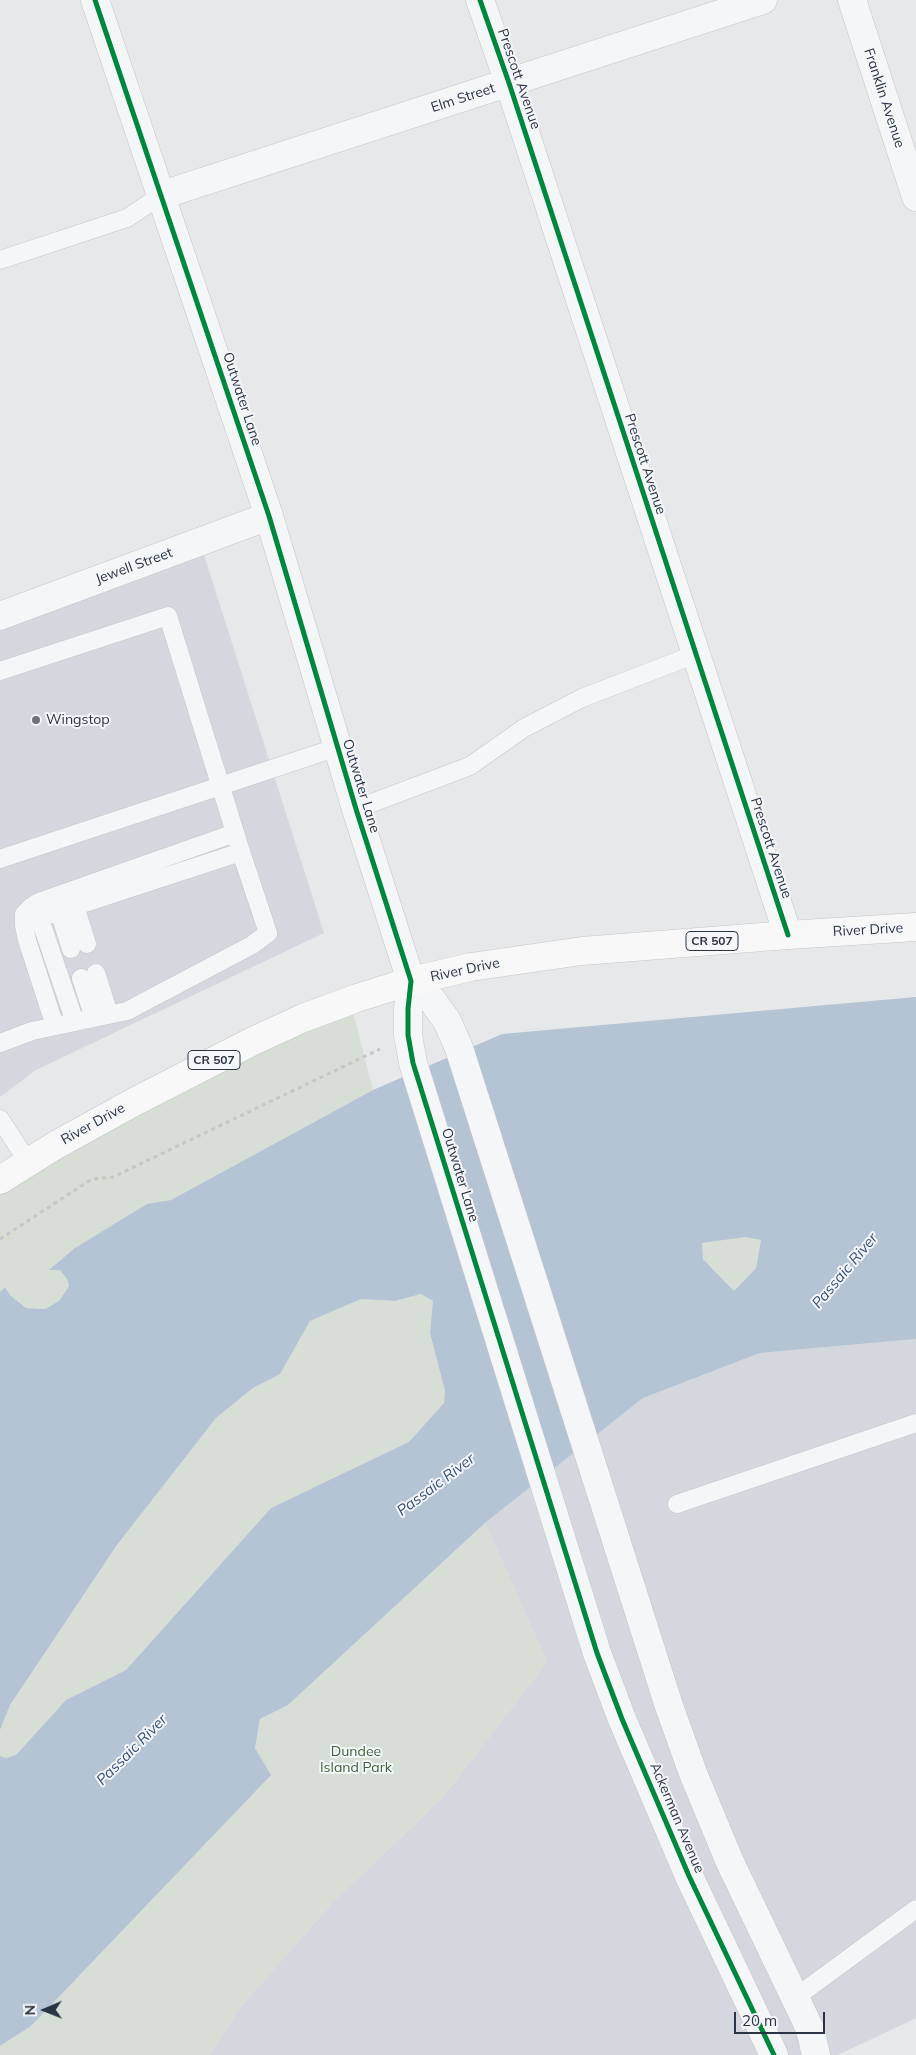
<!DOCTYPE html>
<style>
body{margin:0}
#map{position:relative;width:916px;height:2055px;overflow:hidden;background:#e6e8ea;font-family:Mulish,sans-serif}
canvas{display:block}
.north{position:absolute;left:20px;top:1985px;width:50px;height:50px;-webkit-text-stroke:4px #f4f6f9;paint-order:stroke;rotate:269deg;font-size:14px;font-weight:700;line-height:20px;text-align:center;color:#2b3445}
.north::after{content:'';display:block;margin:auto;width:18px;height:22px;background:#2b3445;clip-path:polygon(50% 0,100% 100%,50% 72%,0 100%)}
.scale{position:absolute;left:734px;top:2012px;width:91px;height:22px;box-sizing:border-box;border:2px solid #2b3445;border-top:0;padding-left:6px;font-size:15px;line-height:18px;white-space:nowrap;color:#2b3445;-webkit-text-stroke:4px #f4f6f9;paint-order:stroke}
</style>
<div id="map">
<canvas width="916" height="2055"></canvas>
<div class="north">N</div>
<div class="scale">20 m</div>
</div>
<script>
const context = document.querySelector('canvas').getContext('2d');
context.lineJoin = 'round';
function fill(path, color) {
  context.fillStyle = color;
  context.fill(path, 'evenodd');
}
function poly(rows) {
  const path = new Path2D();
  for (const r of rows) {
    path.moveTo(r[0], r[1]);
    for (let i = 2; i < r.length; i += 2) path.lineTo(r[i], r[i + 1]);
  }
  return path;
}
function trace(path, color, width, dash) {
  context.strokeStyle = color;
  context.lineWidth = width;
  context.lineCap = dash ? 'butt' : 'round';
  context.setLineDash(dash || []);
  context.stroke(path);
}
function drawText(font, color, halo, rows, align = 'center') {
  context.font = font + ' Mulish,sans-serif';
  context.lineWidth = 4;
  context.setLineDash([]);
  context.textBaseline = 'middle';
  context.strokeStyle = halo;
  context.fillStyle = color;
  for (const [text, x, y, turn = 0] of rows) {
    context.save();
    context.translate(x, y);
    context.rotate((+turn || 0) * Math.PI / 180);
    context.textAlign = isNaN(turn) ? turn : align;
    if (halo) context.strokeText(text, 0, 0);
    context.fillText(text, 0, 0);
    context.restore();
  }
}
fill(poly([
 [199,539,324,933,36,1070,0,1097,0,603],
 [916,1339,916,2018,838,2055,210,2055,238,2010,332,1903,443,1797,547,1662,485,1523,643,1398,760,1353]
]), '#d4d7dd');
fill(poly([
 [350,1000,373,1090,171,1200,147,1204,50,1270,60,1270,67,1279,69,1286,59,1301,45,1309,26,1308,11,1296,6,1287,0,1292,0,1182],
 [746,1237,761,1239,756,1268,734,1291,703,1259,702,1243],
 [421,1294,434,1301,430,1333,445,1391,444,1404,409,1443,271,1508,126,1670,66,1700,16,1755,6,1758,0,1756,0,1730,10,1705,117,1545,216,1418,253,1388,280,1373,310,1321,361,1299,395,1301],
 [485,1523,547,1662,443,1797,332,1903,238,2010,210,2055,0,2055,0,2046,31,2026,270,1775,255,1748,260,1719,288,1705]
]), '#d6ded6');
fill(poly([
 [916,997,916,1339,760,1353,643,1398,485,1523,288,1705,260,1719,255,1748,271,1775,31,2026,0,2046,0,1756,6,1758,16,1755,66,1700,126,1670,271,1508,409,1442,444,1403,445,1391,430,1333,433,1301,421,1294,395,1301,361,1299,310,1321,280,1374,253,1388,216,1418,117,1545,10,1705,0,1730,0,1292,5,1287,11,1296,26,1308,45,1309,59,1301,69,1286,67,1279,60,1270,49,1270,75,1248,147,1204,171,1200,373,1090,502,1034],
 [746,1237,761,1240,756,1268,734,1291,703,1259,702,1243]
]), '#b4c4d5');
const service = poly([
 [0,260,127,218,162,195],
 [0,671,168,616,241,852,268,933,252,945,127,1011,32,1031,0,1043],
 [356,809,470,766,524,728,582,698,696,654],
 [0,859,338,747],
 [75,906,87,944],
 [59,911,71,949],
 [96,973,109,1014],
 [81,978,94,1018],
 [75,1022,41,922,42,917,241,852],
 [55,1026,27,940,24,925,24,914,31,907,39,902,235,833],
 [0,1119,28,1162],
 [677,1504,916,1423],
 [796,1997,916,1909]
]);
const minor = poly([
 [480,0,509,83,788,935],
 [852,0,916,197],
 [162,195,763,0],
 [0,616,269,516]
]);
const tertiary = poly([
 [95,0,269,516,356,809,411,981,408,1009,408,1035,413,1063,597,1653,622,1719,689,1876,774,2055],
 [411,981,432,1000,447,1021,459,1048,669,1706,693,1773,729,1860,810,2029,816,2055]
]);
const primary = poly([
 [0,1180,56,1145,134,1102,251,1042,303,1018,357,998,411,981,471,967,582,951,788,935,916,927]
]);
trace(service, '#c4c6c8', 19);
trace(minor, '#c4c6c8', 29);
trace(tertiary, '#c4c6c8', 29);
trace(primary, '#c2c5c8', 29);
trace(poly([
 [0,1239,92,1179,113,1177,380,1049]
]), '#c5c6ca', 3, [4, 4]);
trace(service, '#f5f6f7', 18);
trace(minor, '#f5f6f7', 28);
trace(tertiary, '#f5f6f7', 28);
trace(primary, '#f8f8f8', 28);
trace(poly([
 [95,0,269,516,356,809,411,981,408,1009,408,1035,413,1063,597,1653,622,1719,689,1876,774,2055],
 [480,0,509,83,788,935]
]), '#00873e', 5);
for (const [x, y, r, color] of [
 [36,720,5,"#6c737f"]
]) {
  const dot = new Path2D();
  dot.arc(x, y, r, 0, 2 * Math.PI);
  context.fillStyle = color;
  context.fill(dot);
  trace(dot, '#f4f6f9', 2);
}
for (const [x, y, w] of [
 [712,941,52],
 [214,1060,52]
]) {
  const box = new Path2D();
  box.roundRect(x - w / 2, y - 9.5, w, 19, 4);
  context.fillStyle = '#f4f6f9';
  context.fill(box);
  trace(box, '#2b3445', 1);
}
drawText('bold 12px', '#2b3445', null, [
 ["CR 507",712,941],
 ["CR 507",214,1060]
]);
drawText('14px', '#2b3445', '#f4f6f9', [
 ["Prescott Avenue",519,79,71],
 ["Elm Street",463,98,-18],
 ["Franklin Avenue",884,98,72],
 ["Outwater Lane",242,399,72],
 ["Prescott Avenue",645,464,72],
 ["Jewell Street",134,566,-20],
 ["Outwater Lane",361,786,73],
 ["Prescott Avenue",771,848,72],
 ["River Drive",868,930,-3],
 ["River Drive",465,970,-12],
 ["River Drive",93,1124,-29],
 ["Outwater Lane",460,1175,73],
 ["Ackerman Avenue",677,1818,67]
]);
drawText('14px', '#2b3445', '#f4f6f9', [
 ["Wingstop",46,720]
], 'left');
drawText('14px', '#3f6138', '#f4f6f9', [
 ["Dundee",356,1752],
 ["Island Park",356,1768]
]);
drawText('italic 15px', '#34527a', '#f4f6f9', [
 ["Passaic River",845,1271,-50],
 ["Passaic River",436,1485,-37],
 ["Passaic River",132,1750,-45]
]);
</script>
